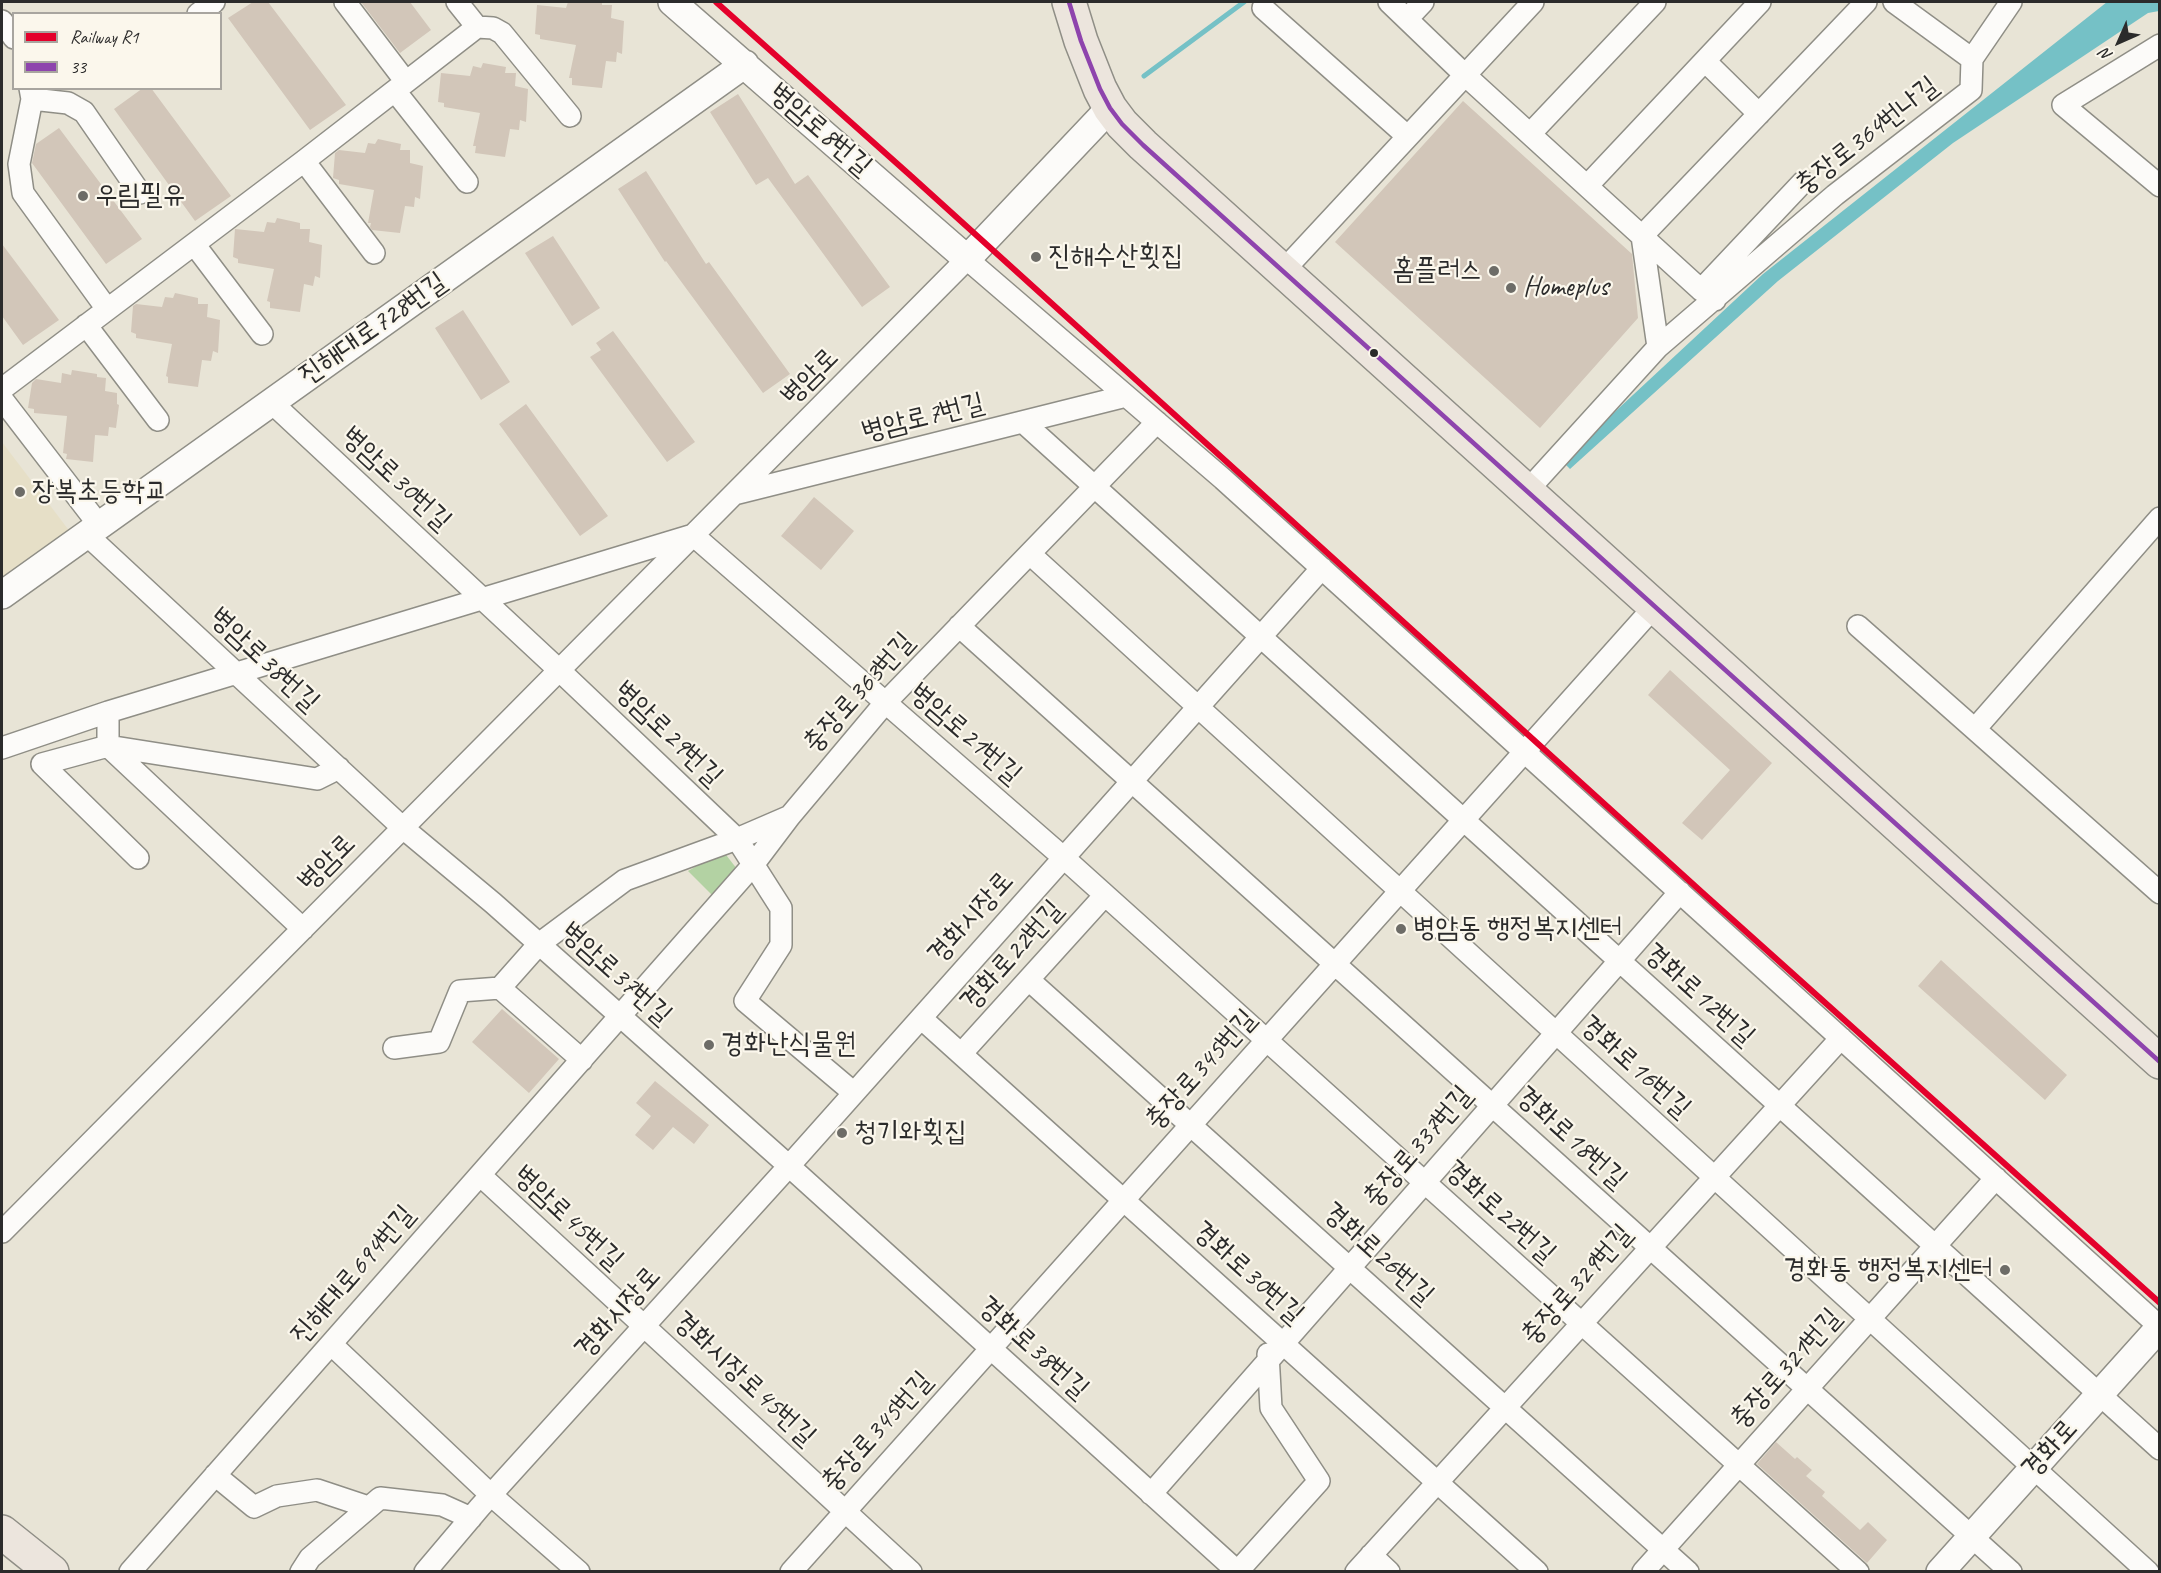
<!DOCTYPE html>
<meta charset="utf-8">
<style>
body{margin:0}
#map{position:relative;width:2161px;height:1573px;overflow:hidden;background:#e8e4d6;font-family:Caveat,sans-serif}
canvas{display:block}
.frame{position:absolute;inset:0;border:3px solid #2b2b2b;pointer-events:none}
.legend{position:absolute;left:12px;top:12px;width:210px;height:78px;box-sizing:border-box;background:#fbf7ec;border:2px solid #a8a59f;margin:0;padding:8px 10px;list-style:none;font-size:18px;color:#2b2b2b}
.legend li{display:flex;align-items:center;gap:12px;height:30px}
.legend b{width:30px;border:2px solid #a8a59f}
.north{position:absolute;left:2089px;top:12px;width:60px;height:60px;-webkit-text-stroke:4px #fbf7ec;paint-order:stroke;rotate:225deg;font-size:16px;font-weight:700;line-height:24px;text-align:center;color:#2b2b2b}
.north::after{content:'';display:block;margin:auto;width:21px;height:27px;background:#2b2b2b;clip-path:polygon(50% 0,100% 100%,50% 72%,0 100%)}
</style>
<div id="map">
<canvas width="2161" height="1573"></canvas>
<div class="frame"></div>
<ul class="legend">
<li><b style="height:8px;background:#e4002b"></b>Railway R1</li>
<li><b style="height:8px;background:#8e44ad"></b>33</li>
</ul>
<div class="north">N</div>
</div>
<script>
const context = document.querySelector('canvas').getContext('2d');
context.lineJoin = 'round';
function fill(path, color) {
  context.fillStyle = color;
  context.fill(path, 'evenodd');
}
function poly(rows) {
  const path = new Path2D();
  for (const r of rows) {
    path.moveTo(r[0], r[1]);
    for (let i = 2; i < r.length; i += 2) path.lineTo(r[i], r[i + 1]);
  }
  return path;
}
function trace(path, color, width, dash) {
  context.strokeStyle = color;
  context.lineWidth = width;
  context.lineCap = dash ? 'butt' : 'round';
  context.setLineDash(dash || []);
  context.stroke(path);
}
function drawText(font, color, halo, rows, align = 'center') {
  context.font = font + ' Caveat,"Poor Story",sans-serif';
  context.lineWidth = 4.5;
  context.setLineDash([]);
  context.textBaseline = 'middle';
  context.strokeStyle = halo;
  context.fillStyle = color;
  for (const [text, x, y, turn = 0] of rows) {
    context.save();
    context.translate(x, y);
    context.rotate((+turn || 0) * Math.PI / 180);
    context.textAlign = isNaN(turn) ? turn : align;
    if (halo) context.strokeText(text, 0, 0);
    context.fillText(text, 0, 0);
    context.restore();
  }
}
fill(poly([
 [2,442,77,541,2,591]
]), '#e6dfc7');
fill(poly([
 [723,851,737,869,712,895,688,871]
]), '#b3d2a3');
fill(poly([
 [2107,2,2159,2,2159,11,2148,13,1953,143,1778,281,1570,469,1562,461,1763,274]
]), '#75c1c6');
trace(poly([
 [1144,76,1244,2]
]), '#75c1c6', 5);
fill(poly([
 [253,2,268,2,346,105,310,130,228,18],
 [361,2,410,2,431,30,400,53],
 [568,2,602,2,602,5,612,5,611,18,624,21,622,54,617,52,616,62,606,61,602,88,572,85,572,78,569,78,576,45,540,39,540,35,535,34,537,5,566,8],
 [483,63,506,67,505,73,516,73,515,86,528,89,526,122,520,120,519,130,510,129,505,157,475,153,476,146,473,146,480,113,444,107,444,103,438,102,441,73,470,76,473,66,481,68],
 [143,88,151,88,231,196,195,221,114,109],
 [738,94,795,184,808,175,890,287,862,307,768,178,756,185,710,112],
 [1463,101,1632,254,1638,318,1540,428,1335,242],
 [59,128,142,239,106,264,32,163,36,144],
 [378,139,401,144,400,150,410,150,410,163,423,166,420,199,415,197,414,207,405,206,400,233,372,230,370,227,371,223,368,223,374,190,339,184,339,180,333,178,335,153,339,150,365,153,368,143,375,144],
 [646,171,706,264,709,262,790,374,763,393,666,261,665,262,618,189],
 [277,218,300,223,300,229,310,229,309,242,322,245,320,278,315,276,313,286,304,284,300,312,270,308,270,302,267,301,274,269,238,263,238,259,233,257,235,229,264,232,267,222,275,223],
 [553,236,600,308,572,326,525,253],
 [2,244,59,320,23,345,2,316],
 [175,293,198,298,198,304,208,304,207,317,220,320,218,353,213,351,211,361,202,360,198,387,168,383,168,377,166,376,172,344,136,338,136,334,131,332,133,306,136,304,162,307,165,297,173,298],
 [463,310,510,382,481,400,435,328],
 [613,331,695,442,667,462,590,357,601,350,596,343],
 [72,370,97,374,97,377,106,378,105,391,117,393,117,404,119,405,116,428,109,427,108,436,95,435,93,462,66,459,67,454,63,453,67,416,34,413,34,409,28,408,32,383,36,379,61,383,62,373,71,375],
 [526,404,608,516,580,536,499,424],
 [814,497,854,531,821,570,781,536],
 [1670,670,1772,763,1702,840,1682,823,1730,770,1648,695],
 [1941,960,2067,1075,2045,1100,1918,986],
 [502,1009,559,1059,529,1093,472,1042],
 [655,1081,709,1125,694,1144,673,1127,653,1150,635,1135,651,1116,636,1103],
 [1776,1442,1795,1459,1797,1457,1812,1470,1806,1476,1825,1492,1822,1496,1860,1530,1868,1522,1887,1540,1867,1563,1757,1464]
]), '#d2c6b9');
const minor = poly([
 [345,2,406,82],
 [457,2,477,27],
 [1389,2,1465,75,1701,290,1715,300],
 [1263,8,1407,136],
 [198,14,214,2],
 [1407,19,1423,2],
 [2,21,14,38],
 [2160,45,2063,105,2160,186],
 [1972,59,2011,2],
 [1705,61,1759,114],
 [30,88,32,99,68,103,84,112,140,193],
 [395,91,467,182],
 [32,99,19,164,23,193,107,309],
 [1530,134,1655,2],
 [304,161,374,253],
 [1587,186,1760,2],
 [194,244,262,334],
 [1283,271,1533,2],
 [1701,290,1803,182],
 [86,325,158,420],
 [1658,347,1642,236,1866,2],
 [2,389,304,161,477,27,493,28,502,33,570,116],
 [2,399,99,525],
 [271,402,559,670,737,839,781,908,781,945,745,1001,854,1093],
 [1023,422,2160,1449],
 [1527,491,1658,347,1835,195,1971,90,1972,59,1894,2],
 [734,494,1126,396],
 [86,534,403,828,493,903,789,1166,1238,1572],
 [1030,554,2148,1572],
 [959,626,2011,1572],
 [1858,626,2160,893],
 [108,712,108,746,303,929],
 [1975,729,2160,518],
 [2,748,108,712,693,535,1064,858,1858,1572],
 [138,858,42,764,108,746,317,779,339,768],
 [1029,980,1688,1572],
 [500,988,582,1060],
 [921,1018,1537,1572],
 [394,1048,439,1042,460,991,500,988,539,944,625,880,737,839,788,817],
 [961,1054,1105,895],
 [480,1175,911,1572],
 [2,1232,967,259,1223,479,2160,1327],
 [331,1344,491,1495,579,1572],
 [215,1475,254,1507,277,1496,317,1490,368,1507],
 [1151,1494,1680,892],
 [1371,1555,1389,1572],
 [1238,1571,1319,1481,1271,1408,1268,1354],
 [130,1572,753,865,790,816,885,703,1157,422],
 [301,1572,310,1558,380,1498,442,1505,471,1518],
 [425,1572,480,1507,789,1166,1322,568],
 [791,1572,1654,607],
 [1356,1572,1841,1038],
 [1643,1572,1996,1178]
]);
const tertiary = poly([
 [672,2,967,259,1110,108],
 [2,595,745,64],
 [1940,1572,2160,1327]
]);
const primary = poly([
 [1069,2,1081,41,1100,89,1110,108,1122,124,1143,145,2160,1062],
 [2,1532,52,1572]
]);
trace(minor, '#8f8e86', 24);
trace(tertiary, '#8f8e86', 30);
trace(primary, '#8f8e86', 36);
trace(minor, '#fcfbf9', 21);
trace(tertiary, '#fcfbf9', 27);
trace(primary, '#ece5dd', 33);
trace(poly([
 [1069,2,1081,41,1100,89,1110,108,1122,124,1143,145,2160,1062]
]), '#8e44ad', 4.5);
trace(poly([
 [716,2,911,176,1705,895,2160,1303]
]), '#e4002b', 6);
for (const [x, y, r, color] of [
 [83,196,6,"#6d6c67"],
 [1036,257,6,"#6d6c67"],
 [1494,271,6,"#6d6c67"],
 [1511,288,6,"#6d6c67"],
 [1374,353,5,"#2b2b2b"],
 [20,492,6,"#6d6c67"],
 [1401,929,6,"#6d6c67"],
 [709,1045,6,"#6d6c67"],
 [842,1133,6,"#6d6c67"],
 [2005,1270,6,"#6d6c67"]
]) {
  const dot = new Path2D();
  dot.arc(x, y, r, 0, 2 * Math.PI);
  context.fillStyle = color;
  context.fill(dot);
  trace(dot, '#fbf7ec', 2);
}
drawText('28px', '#2b2b2b', '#fbf7ec', [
 ["병암로8번길",820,130,41],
 ["충장로364번나길",1867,136,-38],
 ["진해대로728번길",373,329,-35],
 ["병암로",810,377,-45],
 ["병암로7번길",923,418,-14],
 ["병암로30번길",396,479,43],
 ["병암로38번길",264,660,43],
 ["충장로363번길",859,693,-48],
 ["병암로29번길",668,734,44],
 ["병암로21번길",965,734,41],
 ["병암로",327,863,-45],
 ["경화시장로",971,918,-48],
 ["경화로22번길",1012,956,-48],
 ["병암로37번길",616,974,42],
 ["경화로12번길",1699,995,42],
 ["경화로16번길",1635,1067,42],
 ["충장로345번길",1201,1070,-48],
 ["경화로18번길",1571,1138,42],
 ["충장로337번길",1418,1147,-49],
 ["경화로22번길",1500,1212,42],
 ["병암로45번길",568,1218,43],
 ["경화로26번길",1378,1254,42],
 ["경화로30번길",1248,1273,42],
 ["진해대로694번길",353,1275,-49],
 ["충장로329번길",1577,1285,-48],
 ["경화시장로",618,1313,-48],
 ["경화로38번길",1033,1348,42],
 ["충장로321번길",1786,1369,-48],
 ["경화시장로45번길",744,1379,43],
 ["충장로345번길",877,1432,-48],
 ["경화로",2050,1449,-48]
]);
drawText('28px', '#2b2b2b', '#fbf7ec', [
 ["우림필유",95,196],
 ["진해수산횟집",1048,257],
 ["홈플러스",1482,271,"right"],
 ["Homeplus",1523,288],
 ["장복초등학교",32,492],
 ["병암동 행정복지센터",1413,929],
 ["경화난식물원",721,1045],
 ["청기와횟집",854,1133],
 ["경화동 행정복지센터",1993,1270,"right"]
], 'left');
</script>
